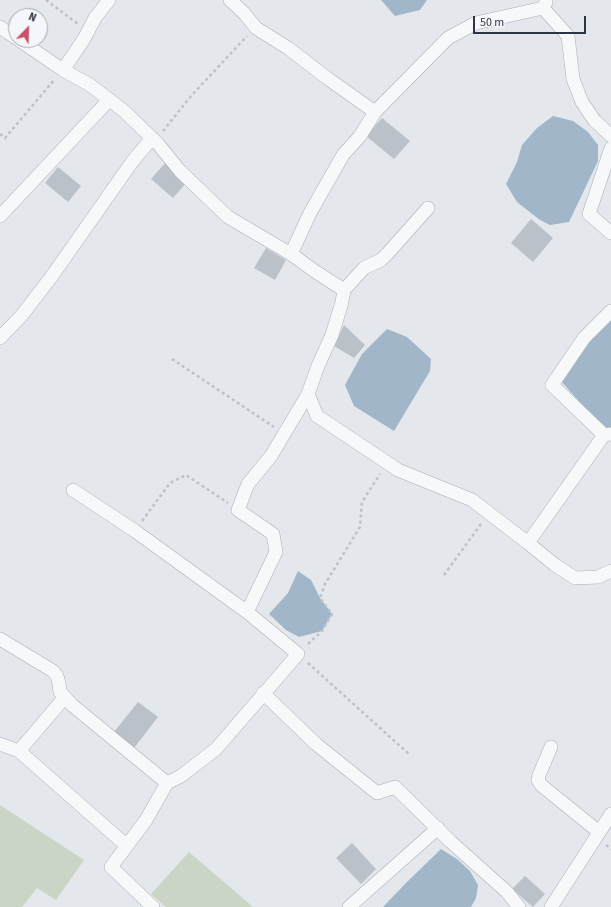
<!DOCTYPE html>
<style>
body{margin:0}
#map{position:relative;width:611px;height:907px;overflow:hidden;background:#e4e7eb;font-family:"Source Sans 3",sans-serif}
canvas{display:block}
.north{position:absolute;left:8px;top:8px;width:40px;height:40px;box-sizing:border-box;background:#f4f6f9;border:1px solid #a4a9b0;border-radius:50%;rotate:23deg;font-size:11px;font-weight:700;line-height:16px;text-align:center;color:#2c3543}
.north::after{content:'';display:block;margin:auto;width:14px;height:18px;background:#c95066;clip-path:polygon(50% 0,100% 100%,50% 72%,0 100%)}
.scale{position:absolute;left:473px;top:16px;width:113px;height:18px;box-sizing:border-box;border:2px solid #2c3543;border-top:0;padding-left:5px;font-size:12px;line-height:14px;white-space:nowrap;color:#2c3543;-webkit-text-stroke:3px #f4f6f9;paint-order:stroke}
</style>
<div id="map">
<canvas width="611" height="907"></canvas>
<div class="north">N</div>
<div class="scale">50 m</div>
</div>
<script>
const context = document.querySelector('canvas').getContext('2d');
context.lineJoin = 'round';
function fill(path, color) {
  context.fillStyle = color;
  context.fill(path, 'evenodd');
}
function poly(rows) {
  const path = new Path2D();
  for (const r of rows) {
    path.moveTo(r[0], r[1]);
    for (let i = 2; i < r.length; i += 2) path.lineTo(r[i], r[i + 1]);
  }
  return path;
}
function trace(path, color, width, dash) {
  context.strokeStyle = color;
  context.lineWidth = width;
  context.lineCap = dash ? 'butt' : 'round';
  context.setLineDash(dash || []);
  context.stroke(path);
}
fill(poly([
 [0,805,84,860,56,900,37,888,22,907,0,907],
 [189,852,253,907,166,907,151,894]
]), '#cad5c6');
fill(poly([
 [381,0,427,0,420,10,395,16],
 [553,116,573,121,588,132,598,145,598,161,569,222,550,225,540,220,517,202,506,184,517,162,522,145,537,128],
 [611,314,611,428,608,429,585,408,560,380,574,358],
 [387,329,407,337,431,359,430,371,394,431,354,406,345,385,362,354],
 [298,571,311,580,320,598,332,614,322,631,299,637,286,630,269,614,288,593],
 [441,849,457,859,470,871,478,885,476,898,471,907,383,907,406,883]
]), '#a1b6c9');
fill(poly([
 [382,118,410,141,394,159,366,136],
 [166,162,188,181,173,198,151,179],
 [58,167,81,186,68,202,45,183],
 [531,219,553,238,533,262,511,243],
 [266,248,286,260,275,280,254,268],
 [344,325,365,345,354,358,334,346],
 [138,702,158,717,134,748,114,732],
 [352,843,376,869,361,884,336,858],
 [525,876,545,894,533,907,512,889]
]), '#bbc1c8');
const minor = poly([
 [230,0,244,13,256,28,288,48,327,78,375,112,360,136,343,155,310,213,291,254,316,272,344,290,342,302,332,335,318,366,308,394,317,416,398,470,472,500,528,543,555,565,575,578,598,577,611,571],
 [546,2,543,8,568,36,573,79,582,102,594,120,611,136],
 [0,27,16,38],
 [19,40,63,70,90,85,124,111,158,144,180,171,228,217,291,254],
 [63,70,84,39,95,18,109,0],
 [375,112,448,38,476,23,543,8],
 [611,148,589,214,611,233],
 [0,216,109,100],
 [344,290,364,268,381,260,388,253,428,208],
 [0,338,22,315,52,276,132,162,152,138],
 [604,435,552,385,584,338,611,311],
 [528,543,604,435,611,434],
 [247,612,276,552,273,534,238,510,248,484,271,456,308,394],
 [0,639,53,671,57,676,59,683,60,692,72,705,167,783,181,776,216,749,298,654,247,612,135,531,73,490],
 [263,693,316,744,377,793,395,787,451,842,507,892,519,907],
 [65,697,19,751,127,846],
 [0,744,19,751],
 [551,747,539,775,538,780,541,785,599,832],
 [153,907,111,867,146,820,167,783],
 [349,907,438,828],
 [551,907,611,814]
]);
trace(minor, '#a9aeb5', 14);
trace(poly([
 [46,0,78,24],
 [163,131,191,96,247,36],
 [0,134,5,138,55,79],
 [172,359,274,427],
 [142,521,170,483,186,475,228,503],
 [444,575,481,524],
 [308,644,322,631,332,614,320,598,325,584,360,527,362,502,380,474],
 [308,663,410,755],
 [606,845,611,849]
]), '#bec1c7', 2.5, [3, 3]);
trace(minor, '#f7f8fa', 13);
</script>
